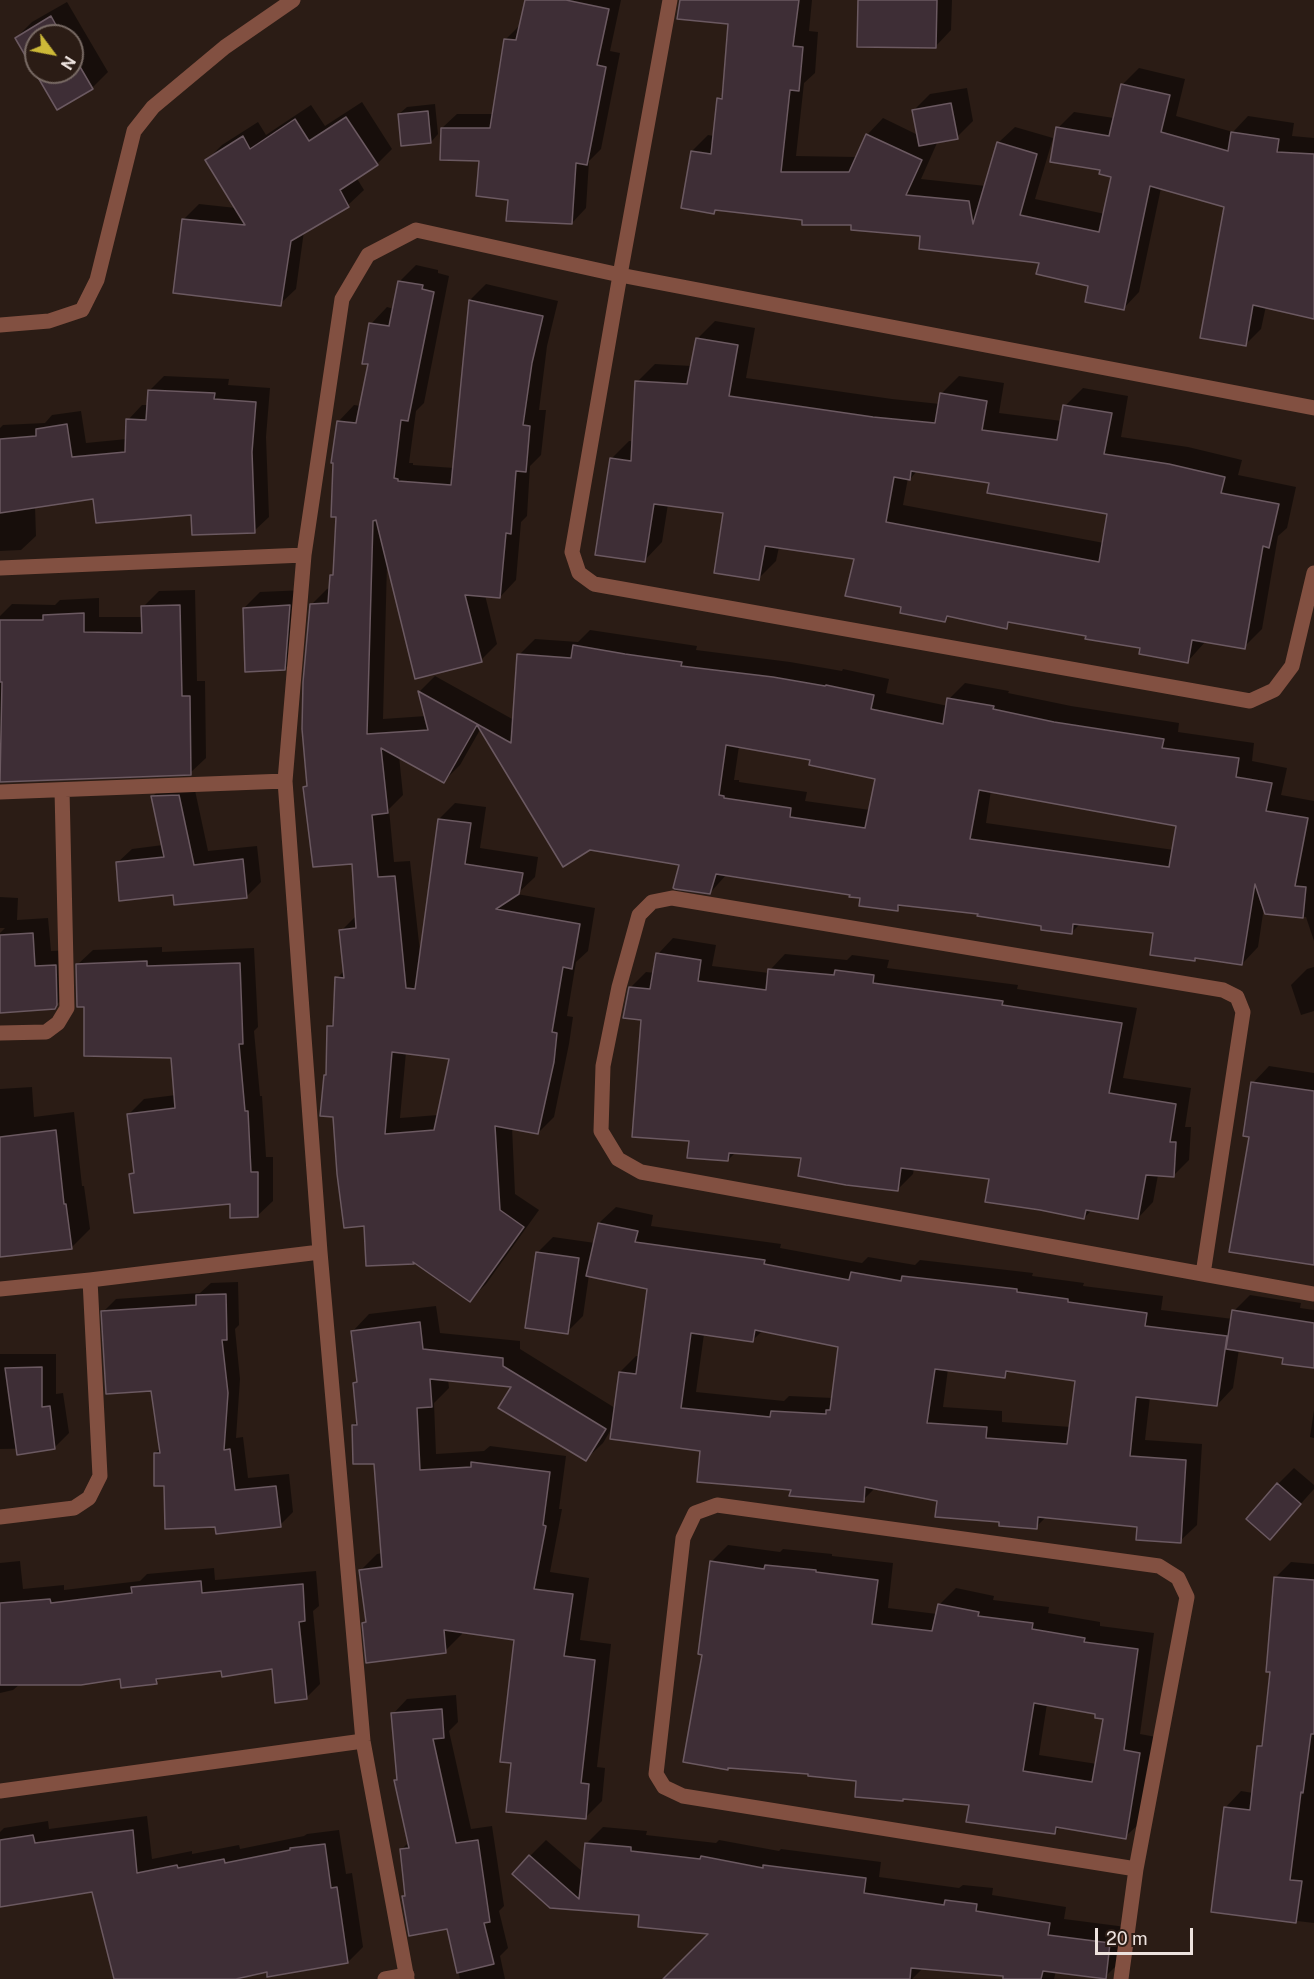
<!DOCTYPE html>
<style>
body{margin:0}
#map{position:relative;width:1314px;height:1979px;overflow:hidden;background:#2b1c15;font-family:"Public Sans",sans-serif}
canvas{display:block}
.north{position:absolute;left:24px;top:24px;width:60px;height:60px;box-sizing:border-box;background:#2b1c15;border:2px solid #796b65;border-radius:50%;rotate:122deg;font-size:16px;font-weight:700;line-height:24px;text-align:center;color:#ede2de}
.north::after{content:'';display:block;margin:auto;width:21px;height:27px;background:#cdb938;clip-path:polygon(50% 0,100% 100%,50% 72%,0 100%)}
.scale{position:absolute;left:1095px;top:1928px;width:98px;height:27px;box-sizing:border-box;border:3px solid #ede2de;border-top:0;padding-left:8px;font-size:18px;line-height:21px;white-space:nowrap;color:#ede2de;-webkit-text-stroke:4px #2b1c15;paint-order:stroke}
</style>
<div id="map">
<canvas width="1314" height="1979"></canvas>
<div class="north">N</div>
<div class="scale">20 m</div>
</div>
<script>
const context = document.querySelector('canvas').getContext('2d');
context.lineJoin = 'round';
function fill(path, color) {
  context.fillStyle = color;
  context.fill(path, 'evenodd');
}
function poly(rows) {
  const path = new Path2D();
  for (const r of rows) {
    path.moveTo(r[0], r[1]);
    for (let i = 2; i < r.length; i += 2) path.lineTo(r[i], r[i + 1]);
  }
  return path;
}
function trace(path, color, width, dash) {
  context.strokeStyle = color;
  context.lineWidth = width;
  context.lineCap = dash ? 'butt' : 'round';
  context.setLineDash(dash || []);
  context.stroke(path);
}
fill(poly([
 [526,0,621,0,610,51,620,53,601,149,589,161,586,208,572,223,509,199,481,160,442,128,457,114,493,114,506,39,520,25],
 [714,0,812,0,809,31,818,32,815,73,804,83,796,156,857,157,867,135,883,118,918,135,914,110,930,94,967,88,973,121,957,137,934,142,937,143,921,179,986,186,998,143,1015,127,1053,138,1035,199,1105,214,1113,176,1058,128,1074,112,1114,118,1123,84,1139,68,1185,79,1176,116,1233,132,1248,116,1294,123,1292,136,1314,138,1314,317,1266,306,1261,329,1245,345,1226,206,1161,188,1139,292,1123,309,1090,285,1040,261,922,235,853,223,717,208,714,212,692,151,708,135,714,136,719,99,724,94,730,23],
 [860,0,952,0,951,30,935,47],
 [67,2,108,72,92,88,36,72,72,72,72,36,36,36,36,71,16,38,32,22],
 [362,102,392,149,377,164,356,177,364,190,348,205,304,231,296,289,280,304,183,220,199,204,236,208,207,160,222,145,258,122,266,135,311,105,325,126],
 [435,104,438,134,431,142,399,114,407,107],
 [416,265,438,270,438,273,449,276,424,403,416,411,409,463,413,463,413,465,454,468,470,300,486,284,558,301,547,346,539,410,546,410,541,455,530,466,527,516,521,522,516,580,500,597,485,595,497,644,481,660,387,563,383,719,426,716,420,691,435,676,514,720,519,655,535,639,578,642,590,630,697,646,696,650,790,662,842,671,843,669,889,679,886,693,948,706,949,699,965,683,1009,691,1008,693,1071,706,1179,723,1178,732,1254,743,1252,761,1287,768,1281,795,1314,801,1314,941,1306,917,1266,913,1264,907,1258,947,1242,964,1197,957,1194,959,1155,932,1080,924,1072,932,979,913,902,904,897,909,851,893,726,875,710,893,681,863,481,728,460,765,444,781,399,756,403,795,389,809,394,862,410,861,420,952,439,819,455,803,486,807,480,848,538,857,535,877,517,894,595,908,588,951,576,962,567,1016,573,1017,569,1044,554,1117,538,1133,512,1127,515,1194,539,1210,486,1284,470,1300,415,1261,413,1263,365,1224,325,1076,328,1073,329,1027,335,1021,337,978,345,970,341,931,357,915,354,862,304,787,308,783,311,605,327,589,330,588,331,575,335,572,338,422,354,405,361,406,369,363,371,324,387,307,394,309,399,282],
 [739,746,812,758,877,778,870,810,805,801,807,792,739,782,739,780,734,780],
 [991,790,1178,825,1174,850,986,823],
 [406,1052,450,1057,438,1115,400,1118],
 [715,321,755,328,746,378,892,399,940,404,941,394,959,376,1004,383,999,413,1062,421,1065,406,1083,388,1128,396,1121,437,1188,447,1242,460,1238,475,1296,487,1287,528,1278,536,1262,629,1244,647,1206,641,1188,661,1142,646,1012,621,1006,627,950,615,945,621,856,558,779,547,776,561,758,579,725,512,668,504,662,542,645,560,611,459,629,441,633,441,637,382,655,364,692,366,697,339],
 [917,471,991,482,1109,513,1104,543,903,505,908,478,910,479],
 [164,376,229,379,228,385,270,388,266,437,269,517,254,531,193,513,95,497,35,506,36,536,21,550,0,551,0,428,3,425,45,423,52,415,81,411,86,443,127,439,128,420,142,405,148,405,149,391],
 [195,590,197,681,205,681,206,758,190,773,0,781,0,616,12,604,55,605,60,600,99,598,99,617,143,617,143,607,159,591],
 [305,590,300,653,284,669,244,608,260,592],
 [193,781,208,851,257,846,261,882,247,896,174,894,117,863,132,849,163,845,153,796,167,782],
 [0,897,18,898,17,920,48,918,51,951,72,950,71,991,54,1007,0,980,0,933,5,928,0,928],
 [673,938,716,945,712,966,769,973,770,970,785,954,847,960,852,955,889,960,887,968,1018,985,1017,989,1137,1008,1123,1078,1191,1088,1185,1127,1191,1127,1189,1160,1173,1176,1158,1175,1153,1202,1138,1218,1092,1210,1084,1218,991,1178,914,1168,913,1174,898,1189,803,1156,736,1152,728,1160,690,1139,630,988,646,972,655,973,658,954],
 [162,947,162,952,254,948,258,1027,254,1031,260,1096,262,1096,266,1157,273,1157,273,1201,257,1216,231,1202,131,1175,135,1170,129,1114,144,1099,176,1095,173,1056,85,1005,77,965,93,950],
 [1314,967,1314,1011,1301,1015,1291,985,1307,969],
 [1269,1066,1314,1073,1314,1264,1251,1136,1253,1083],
 [32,1087,34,1117,74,1112,82,1186,84,1186,90,1229,71,1248,0,1256,0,1089],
 [616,1207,653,1215,651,1226,781,1244,780,1248,862,1263,868,1257,915,1265,920,1260,1033,1273,1032,1276,1084,1283,1083,1286,1163,1296,1161,1310,1233,1319,1234,1311,1250,1295,1301,1303,1300,1308,1314,1310,1314,1367,1285,1356,1239,1349,1233,1388,1217,1405,1150,1397,1145,1440,1202,1444,1197,1525,1180,1541,1139,1526,1047,1516,1036,1527,1000,1521,938,1500,876,1487,863,1500,793,1489,702,1450,613,1426,603,1443,586,1459,513,1386,448,1379,449,1388,434,1403,436,1454,484,1451,490,1446,566,1456,559,1509,562,1509,550,1572,589,1578,580,1640,611,1644,597,1767,605,1768,602,1801,585,1818,512,1762,515,1639,462,1631,462,1634,445,1651,364,1623,367,1620,360,1571,377,1554,383,1553,375,1462,353,1425,358,1421,354,1383,358,1379,353,1331,369,1314,436,1306,440,1333,520,1341,520,1349,615,1408,620,1372,636,1356,640,1356,648,1288,589,1275,583,1316,567,1332,537,1253,553,1237,595,1243,599,1223],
 [763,1330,840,1346,833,1398,789,1396,784,1401,696,1392,704,1334,753,1340],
 [948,1369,1004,1376,1010,1370,1076,1379,1071,1427,1002,1422,1002,1411,943,1407],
 [238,1282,239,1325,235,1329,240,1379,236,1438,243,1437,248,1478,289,1474,293,1512,280,1525,216,1525,165,1484,155,1453,161,1448,152,1390,103,1312,116,1299,200,1293,211,1283],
 [0,1354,56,1354,56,1394,63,1393,69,1433,54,1448,0,1449],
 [1314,1410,1314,1438,1310,1437],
 [1294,1468,1314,1485,1314,1489,1270,1538,1278,1484],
 [728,1545,780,1552,783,1549,832,1554,832,1556,893,1563,888,1608,937,1614,939,1605,956,1588,994,1596,993,1600,1049,1607,1048,1613,1100,1622,1100,1626,1154,1633,1140,1734,1156,1737,1142,1821,1125,1837,1061,1826,1055,1832,971,1804,858,1779,809,1772,730,1766,727,1769,704,1654,712,1561],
 [1047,1704,1097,1713,1105,1718,1097,1764,1039,1755],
 [20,1561,23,1589,64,1585,64,1590,140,1581,147,1574,214,1568,215,1580,316,1571,319,1606,313,1611,320,1684,306,1698,273,1667,223,1670,162,1677,156,1682,121,1677,20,1684,13,1690,0,1693,0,1563],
 [1291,1562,1314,1564,1314,1923,1213,1911,1226,1807,1241,1791,1253,1793,1259,1746,1264,1741,1272,1671,1275,1578],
 [456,1695,458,1722,449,1731,471,1829,492,1826,504,1906,499,1911,508,1948,500,1956,505,1979,460,1979,448,1928,403,1897,406,1894,402,1849,409,1842,395,1781,398,1778,393,1714,407,1699],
 [147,1816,152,1859,192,1851,192,1854,239,1845,240,1849,304,1836,307,1834,339,1830,346,1874,352,1873,363,1947,348,1962,268,1970,229,1979,116,1979,93,1890,0,1905,0,1832,4,1828,48,1821,49,1829],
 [603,1827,647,1831,646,1835,716,1843,719,1840,779,1851,781,1849,881,1862,879,1877,959,1888,963,1885,993,1888,992,1895,1066,1907,1064,1919,1126,1927,1121,1961,1105,1977,1056,1971,1054,1979,1004,1979,1005,1974,924,1967,912,1979,665,1979,711,1933,641,1914,551,1906,530,1856,546,1840,583,1872,586,1844]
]), '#0007');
const building = poly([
 [525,0,566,0,609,9,597,65,606,67,587,165,576,163,572,224,506,221,508,200,476,196,479,161,440,160,441,128,490,128,504,39,516,40,525,0],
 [680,0,799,0,793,46,803,47,799,91,790,90,781,172,849,172,866,134,922,160,906,195,969,201,973,224,997,142,1037,154,1020,215,1099,232,1111,177,1099,174,1100,170,1050,162,1056,127,1109,136,1121,84,1170,95,1161,132,1228,151,1231,132,1279,139,1277,152,1314,154,1314,319,1253,305,1246,346,1200,338,1224,207,1150,186,1124,310,1085,302,1088,286,1036,274,1039,263,919,249,920,236,851,230,851,225,802,225,802,220,715,210,714,214,681,208,691,151,711,154,717,98,722,99,728,24,677,19,680,0],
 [858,0,937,0,936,48,857,47,858,0],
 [51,16,62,36,36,36,36,72,72,72,72,53,93,89,57,110,15,38,51,16],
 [951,103,958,139,919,146,912,110,951,103],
 [428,111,431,143,401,146,398,114,428,111],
 [346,117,378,165,340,190,349,207,291,241,281,306,173,293,182,219,245,225,205,160,243,136,250,149,295,119,309,141,346,117],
 [398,281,423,285,422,289,434,292,408,421,401,420,394,478,398,479,398,481,451,485,469,300,543,316,532,363,523,425,530,426,526,472,516,471,511,534,506,533,500,598,465,595,482,662,415,679,376,520,373,521,367,734,428,730,418,691,511,743,517,654,571,658,573,645,625,654,682,662,681,666,773,677,825,686,826,685,874,695,871,709,943,724,947,698,994,706,993,709,1054,722,1164,739,1162,748,1239,758,1236,777,1272,783,1266,811,1308,818,1295,886,1306,887,1303,918,1265,914,1255,884,1242,965,1195,958,1195,961,1150,955,1153,933,1073,924,1072,934,1041,930,1041,926,977,916,978,914,898,905,898,911,859,906,860,898,849,897,850,895,716,874,710,894,675,889,673,888,679,865,590,850,563,867,477,725,444,783,381,748,388,813,372,815,378,877,395,876,406,988,415,989,438,819,471,823,465,864,523,873,519,894,496,909,580,924,572,969,563,967,552,1032,557,1033,554,1062,538,1134,495,1126,500,1210,524,1227,470,1302,413,1262,414,1264,366,1266,364,1226,344,1228,337,1174,333,1117,320,1116,324,1075,326,1075,327,1026,333,1026,335,977,344,978,339,930,356,928,352,864,313,867,303,787,307,786,302,729,303,682,310,604,328,603,330,575,333,575,336,517,331,517,333,463,331,463,337,421,356,423,368,364,362,364,369,323,389,326,398,281],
 [726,745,810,760,809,765,875,779,865,828,790,817,791,808,724,798,724,796,719,795,726,745],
 [979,790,1176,826,1169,867,970,839,979,790],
 [392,1052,449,1059,434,1130,385,1134,392,1052],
 [696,338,738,345,729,396,873,417,935,423,940,393,987,401,982,430,1057,440,1063,405,1112,413,1104,454,1169,464,1225,477,1221,493,1279,504,1269,548,1263,546,1245,649,1192,640,1188,663,1139,654,1140,648,1085,639,1086,636,1008,622,1007,629,947,616,945,622,900,613,901,607,845,596,854,559,765,546,759,580,714,573,723,513,654,504,645,562,595,555,610,458,631,461,635,381,687,384,696,338],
 [911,471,989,483,987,493,1107,514,1099,562,886,522,894,477,910,480,911,471],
 [148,390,215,393,214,399,256,402,252,452,255,533,192,535,191,515,96,523,93,499,0,513,0,439,36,436,36,429,67,424,72,457,125,452,126,419,146,420,148,390],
 [180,605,182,696,190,696,191,775,0,782,2,682,0,682,0,620,43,620,43,615,84,613,84,632,142,633,141,606,180,605],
 [290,605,285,670,245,672,243,608,290,605],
 [179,795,194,865,243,859,247,898,174,905,173,895,119,901,116,862,164,857,151,796,179,795],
 [33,933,35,966,56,965,57,1005,55,1009,0,1013,0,935,33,933],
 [656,953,701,960,698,981,766,990,768,969,834,975,835,970,874,975,873,983,1003,1001,1002,1005,1122,1023,1109,1093,1176,1104,1170,1142,1176,1142,1174,1177,1146,1175,1138,1219,1086,1210,1084,1219,1040,1210,985,1202,989,1179,901,1168,898,1191,846,1185,798,1176,801,1158,729,1153,728,1161,687,1158,689,1141,632,1137,641,1020,623,1018,625,1008,629,987,650,989,656,953],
 [147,961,147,966,240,963,243,1044,239,1044,245,1111,248,1111,251,1172,258,1172,258,1217,230,1218,230,1204,134,1213,129,1174,134,1173,127,1114,175,1108,171,1058,84,1056,84,1007,77,1007,76,964,147,961],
 [1251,1082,1314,1091,1314,1265,1229,1252,1249,1137,1243,1136,1251,1082],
 [56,1130,64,1204,66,1204,72,1249,0,1257,0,1137,56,1130],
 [598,1223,638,1231,635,1242,765,1260,764,1264,849,1280,851,1272,901,1281,902,1276,1017,1289,1017,1292,1068,1299,1068,1302,1147,1313,1145,1326,1227,1336,1217,1406,1136,1397,1130,1456,1186,1460,1181,1543,1136,1540,1137,1527,1038,1517,1037,1529,999,1526,999,1522,935,1517,937,1501,865,1487,864,1502,789,1496,791,1490,697,1482,700,1451,610,1439,619,1372,636,1374,647,1289,586,1276,598,1223],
 [755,1330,838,1347,830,1410,826,1410,826,1414,771,1411,770,1417,681,1408,691,1333,753,1342,755,1330],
 [935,1369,1005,1378,1006,1371,1075,1381,1067,1444,986,1438,987,1427,927,1423,935,1369],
 [536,1252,579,1258,568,1334,525,1328,536,1252],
 [226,1294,227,1340,222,1340,228,1393,224,1450,230,1449,235,1490,276,1486,281,1527,216,1534,215,1527,165,1529,164,1486,154,1486,154,1453,160,1453,151,1391,106,1394,101,1311,196,1305,196,1295,226,1294],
 [1232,1310,1314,1323,1314,1368,1282,1364,1283,1358,1226,1349,1232,1310],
 [420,1322,423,1349,503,1358,503,1366,606,1429,586,1461,498,1408,511,1387,430,1379,432,1407,417,1408,420,1470,471,1467,471,1462,550,1472,543,1525,546,1526,534,1589,573,1594,564,1656,595,1660,581,1783,589,1784,586,1819,506,1812,511,1763,500,1762,514,1640,444,1630,446,1653,366,1663,362,1623,366,1622,359,1570,382,1567,374,1464,353,1464,352,1425,357,1425,353,1383,357,1382,351,1331,420,1322],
 [42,1367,42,1407,50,1406,55,1449,17,1455,5,1368,42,1367],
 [1277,1483,1301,1504,1270,1540,1246,1519,1277,1483],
 [710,1561,764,1569,765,1565,816,1570,816,1572,878,1580,872,1624,932,1631,938,1604,979,1612,978,1616,1033,1623,1032,1629,1085,1638,1084,1642,1138,1649,1124,1750,1140,1753,1126,1839,1056,1827,1055,1834,966,1822,969,1805,903,1799,903,1801,855,1797,856,1781,808,1776,808,1774,728,1768,728,1770,683,1762,702,1655,698,1654,710,1561],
 [1034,1703,1095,1714,1095,1718,1103,1719,1092,1782,1023,1771,1034,1703],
 [1274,1577,1314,1580,1314,1734,1311,1734,1303,1793,1301,1792,1290,1880,1302,1881,1296,1923,1211,1912,1224,1807,1250,1810,1257,1746,1262,1746,1270,1672,1266,1672,1274,1577],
 [201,1581,202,1593,303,1584,305,1621,299,1622,307,1699,275,1703,272,1669,222,1677,221,1671,156,1679,157,1684,121,1688,120,1679,81,1685,0,1685,0,1603,50,1599,51,1603,132,1593,131,1587,201,1581],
 [442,1709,444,1738,433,1739,456,1843,478,1840,490,1922,484,1923,494,1964,457,1973,447,1929,409,1936,402,1896,405,1896,400,1849,409,1848,394,1780,397,1780,391,1713,442,1709],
 [133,1830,137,1873,177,1865,178,1868,224,1859,225,1863,290,1850,290,1848,325,1844,331,1888,337,1887,348,1963,267,1977,267,1972,236,1979,114,1979,92,1892,0,1907,0,1840,33,1835,35,1843,133,1830],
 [585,1843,631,1847,631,1851,700,1859,701,1856,763,1868,763,1865,866,1878,864,1893,944,1905,945,1900,977,1904,976,1911,1050,1923,1048,1935,1110,1943,1106,1979,1043,1971,1041,1979,1003,1979,1003,1976,911,1968,910,1979,663,1979,708,1934,638,1927,639,1915,550,1908,512,1874,529,1855,579,1899,585,1843]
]);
fill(building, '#3e2e36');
trace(building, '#6b5961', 1.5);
trace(poly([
 [670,0,620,275,572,552,579,573,594,584,1250,701,1274,690,1292,666,1314,573],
 [0,325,49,321,82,310,97,280,134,131,153,107,225,47,293,0],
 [0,568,304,555],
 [0,792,285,781],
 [0,1033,46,1032,58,1023,67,1008,62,790],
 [1203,1274,1243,1012,1237,997,1223,990,672,898,652,902,639,915,619,987,603,1066,601,1131,618,1159,641,1172,1203,1274,1314,1294],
 [0,1289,90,1280,320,1252],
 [0,1517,74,1508,89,1498,100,1476,90,1280],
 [0,1791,363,1741],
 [385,1979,407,1975],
 [407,1979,363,1741,320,1252,285,781,304,555,342,299,368,255,416,230,620,275,1314,408],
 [1121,1979,1136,1869,1187,1597,1178,1578,1159,1566,717,1505,695,1513,683,1538,656,1774,664,1787,683,1796,1136,1869]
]), '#825041', 15);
</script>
